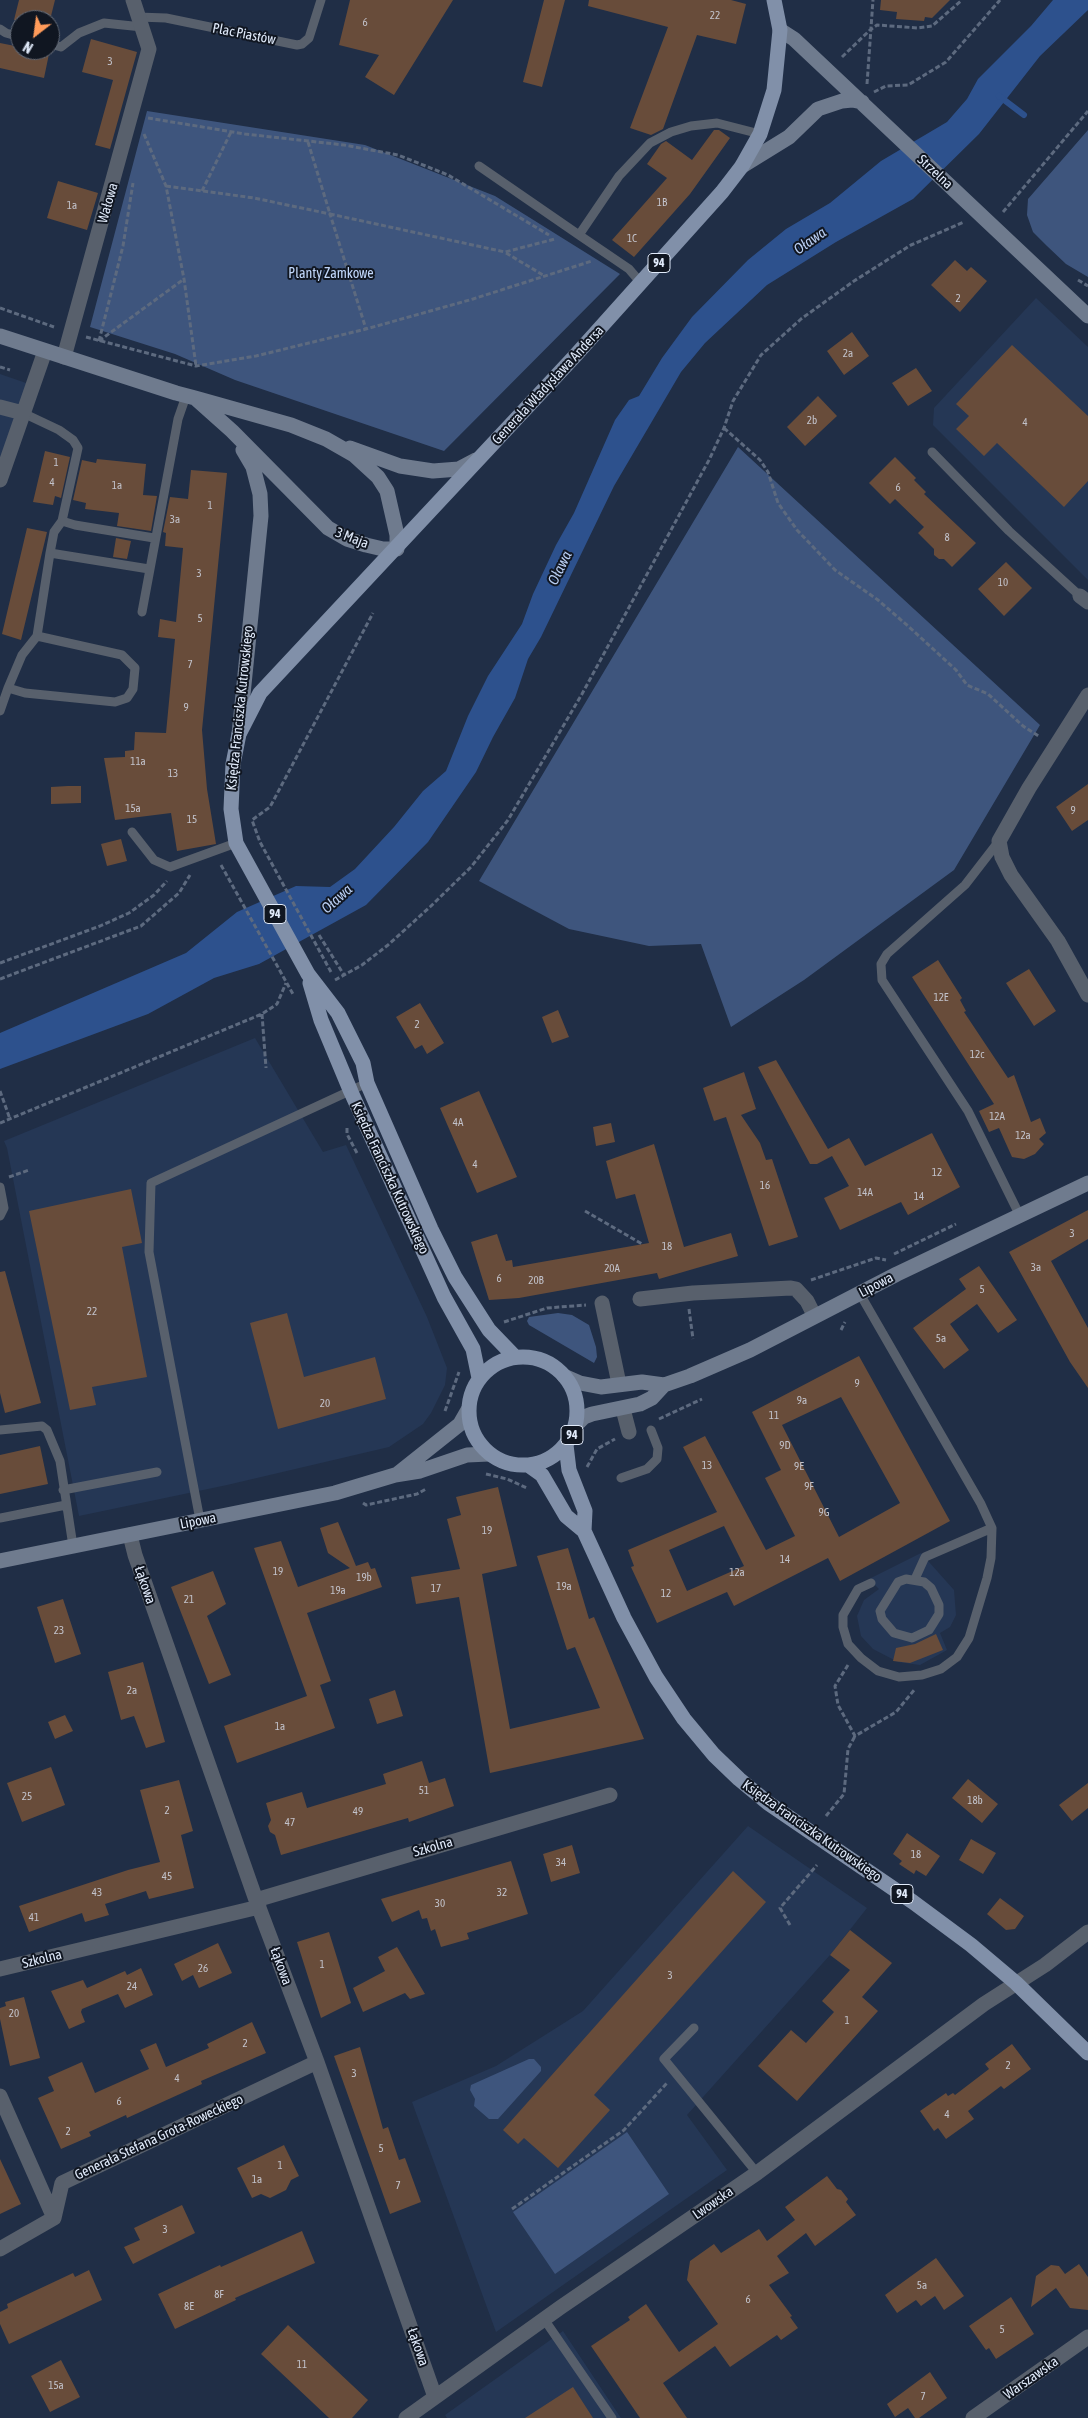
<!DOCTYPE html>
<meta charset="utf-8">
<style>
body{margin:0}
#map{position:relative;width:1088px;height:2418px;overflow:hidden;background:#202e46;font-family:"Asap Condensed",sans-serif}
canvas{display:block}
.north{position:absolute;left:10px;top:10px;width:50px;height:50px;box-sizing:border-box;background:#101621;border:1px solid #636b78;border-radius:50%;rotate:210deg;font-size:14px;font-weight:700;line-height:20px;text-align:center;color:#e0eafa}
.north::after{content:'';display:block;margin:auto;width:18px;height:22px;background:#ff9b5a;clip-path:polygon(50% 0,100% 100%,50% 72%,0 100%)}
</style>
<div id="map">
<canvas width="1088" height="2418"></canvas>
<div class="north">N</div>
</div>
<script>
const context = document.querySelector('canvas').getContext('2d');
context.lineJoin = 'round';
function fill(path, color) {
  context.fillStyle = color;
  context.fill(path, 'evenodd');
}
function poly(rows) {
  const path = new Path2D();
  for (const r of rows) {
    if (r.length === 3) {
      path.moveTo(r[0] + r[2], r[1]);
      path.arc(r[0], r[1], r[2], 0, 2 * Math.PI);
      continue;
    }
    path.moveTo(r[0], r[1]);
    for (let i = 2; i < r.length; i += 2) path.lineTo(r[i], r[i + 1]);
  }
  return path;
}
function trace(path, color, width, dash) {
  context.strokeStyle = color;
  context.lineWidth = width;
  context.lineCap = dash ? 'butt' : 'round';
  context.setLineDash(dash || []);
  context.stroke(path);
}
function drawText(font, color, halo, rows, align = 'center') {
  context.font = font + ' "Asap Condensed",sans-serif';
  context.lineWidth = 4;
  context.setLineDash([]);
  context.textBaseline = 'middle';
  context.strokeStyle = halo;
  context.fillStyle = color;
  for (const [text, x, y, turn = 0] of rows) {
    context.save();
    context.translate(x, y);
    context.rotate((+turn || 0) * Math.PI / 180);
    context.textAlign = isNaN(turn) ? turn : align;
    if (halo) context.strokeText(text, 0, 0);
    context.fillText(text, 0, 0);
    context.restore();
  }
}
fill(poly([
 [1036,298,1088,347,1088,580,933,425,934,408],
 [0,374,29,384,0,460],
 [255,1038,323,1152,346,1145,427,1317,447,1368,445,1385,431,1413,423,1424,389,1447,227,1485,79,1516,7,1148,4,1141],
 [921,1553,954,1590,956,1615,950,1627,940,1633,947,1650,920,1665,898,1662,873,1649,861,1636,857,1616,864,1600,879,1589,869,1579],
 [748,1826,867,1908,830,1955,687,2115,727,2170,496,2332,412,2102,496,2066,583,2011],
 [563,2331,621,2418,447,2418,445,2415]
]), '#253755');
fill(poly([
 [147,111,365,145,495,196,620,274,444,451,235,380,175,354,90,327],
 [1088,130,1088,277,1066,264,1047,246,1033,232,1027,215,1028,199],
 [738,447,1040,725,954,870,804,980,731,1027,701,944,649,946,569,929,479,881],
 [558,1313,572,1315,589,1325,596,1347,597,1357,594,1363,529,1325,527,1321,529,1317],
 [529,2059,534,2059,541,2067,541,2071,498,2119,489,2119,474,2106,475,2099,470,2090,471,2085],
 [627,2132,669,2194,555,2274,513,2212]
]), '#3e557d');
fill(poly([
 [1053,0,1088,0,1088,10,1040,56,979,134,913,199,836,242,767,285,705,343,681,372,614,486,541,637,528,659,515,698,493,737,476,772,428,842,366,905,259,964,214,978,148,1014,0,1069,0,1033,186,953,237,912,296,886,330,887,355,869,394,827,423,791,446,771,468,716,488,676,522,624,533,594,556,545,574,513,615,420,629,400,639,396,662,358,692,317,748,260,786,229,830,203,881,161,947,122,967,99,978,79,1031,26]
]), '#2d518d');
trace(poly([
 [999,96,1024,115]
]), '#2d518d', 6);
fill(poly([
 [19,0,55,0,50,20,14,20],
 [350,0,453,0,394,95,365,77,379,55,339,45],
 [544,0,565,0,542,87,523,82],
 [589,0,731,0,746,4,736,44,697,35,663,129,651,135,630,128,668,27,588,6],
 [881,0,950,0,932,18,925,17,924,21,896,19,897,12,880,10],
 [91,39,137,52,110,149,95,145,113,80,82,72],
 [0,43,20,47,20,50,49,54,44,78,0,68],
 [714,130,719,130,730,138,690,194,634,257,612,240,667,178,647,164,661,144,666,141,692,160],
 [58,181,98,193,87,230,47,218],
 [955,260,967,271,971,267,987,281,960,312,931,285],
 [852,332,869,356,844,375,827,351],
 [1012,345,1088,416,1088,481,1064,507,997,443,984,456,956,429,969,416,956,404],
 [916,368,932,391,908,406,892,383],
 [818,396,837,416,805,446,787,427],
 [45,451,70,457,61,498,55,496,53,505,33,502],
 [895,457,916,478,914,480,926,492,924,494,976,543,952,567,944,559,939,559,934,555,934,549,918,533,924,527,895,499,890,504,869,483],
 [97,459,146,464,143,495,157,496,151,531,117,526,119,513,85,509,86,503,73,500,82,460,96,463],
 [191,470,227,473,202,730,207,789,216,844,177,851,171,813,115,820,104,758,125,757,125,751,134,750,135,732,166,733,175,639,158,637,160,619,176,622,183,548,165,546,166,533,163,532,170,497,188,499],
 [27,528,47,532,21,640,2,634],
 [116,538,131,541,127,559,113,557],
 [1006,562,1032,588,1004,616,978,589],
 [1088,784,1088,820,1072,831,1056,807],
 [68,786,81,786,81,803,51,804,51,787],
 [121,839,127,861,107,866,101,844],
 [938,960,962,998,960,1000,966,1011,964,1012,1008,1078,1014,1075,1031,1122,1040,1118,1046,1133,1039,1139,1044,1144,1035,1154,1024,1159,1012,1157,999,1128,989,1132,979,1111,994,1104,912,977],
 [1029,969,1056,1011,1034,1026,1006,983],
 [420,1003,444,1043,427,1054,422,1045,415,1049,396,1017],
 [558,1010,569,1037,552,1043,542,1017],
 [776,1060,828,1149,849,1138,865,1166,932,1133,960,1187,908,1215,901,1202,840,1230,824,1198,849,1186,832,1156,817,1164,810,1164,758,1067],
 [744,1072,756,1109,741,1115,760,1143,766,1160,772,1159,798,1237,769,1246,726,1117,714,1121,703,1088],
 [479,1091,517,1177,477,1193,440,1108],
 [611,1123,615,1142,596,1146,593,1127],
 [654,1144,684,1247,731,1233,738,1256,659,1279,657,1273,519,1298,489,1300,471,1242,497,1234,506,1261,512,1260,513,1267,649,1243,635,1194,616,1199,606,1161],
 [131,1189,142,1243,122,1247,147,1377,92,1387,96,1405,70,1410,29,1211],
 [1088,1210,1088,1239,1051,1261,1088,1328,1088,1388,1070,1362,1009,1252],
 [979,1266,1017,1320,998,1333,977,1304,950,1324,969,1350,944,1369,913,1328,966,1289,959,1279],
 [5,1271,41,1403,5,1413,0,1393,0,1272],
 [287,1313,304,1377,375,1357,386,1399,278,1429,250,1323],
 [859,1356,950,1521,840,1581,828,1558,734,1606,727,1592,657,1623,631,1567,634,1566,628,1550,717,1512,683,1447,705,1436,766,1550,795,1536,765,1478,781,1470,752,1412],
 [841,1397,900,1503,839,1537,782,1425],
 [724,1526,744,1566,687,1591,669,1550],
 [40,1446,48,1484,0,1494,0,1455],
 [498,1487,517,1566,482,1574,510,1729,600,1708,575,1647,567,1650,537,1556,568,1548,589,1619,594,1617,644,1739,490,1773,459,1597,416,1604,411,1577,460,1569,447,1519,461,1515,456,1497],
 [338,1522,356,1566,368,1562,371,1569,375,1568,382,1587,307,1613,331,1681,320,1685,335,1728,237,1763,224,1726,307,1696,254,1548,281,1541,298,1587,350,1568,328,1553,320,1528],
 [213,1571,226,1604,207,1616,231,1675,209,1684,171,1587],
 [63,1599,81,1654,55,1663,37,1607],
 [936,1634,943,1650,910,1663,893,1661,896,1648,915,1644],
 [143,1662,165,1742,146,1748,134,1716,121,1720,108,1672],
 [395,1690,403,1716,377,1724,369,1699],
 [65,1715,73,1731,55,1739,48,1722],
 [422,1761,429,1783,445,1778,454,1806,409,1822,408,1818,281,1855,275,1835,270,1832,268,1826,271,1820,266,1803,302,1792,307,1808,386,1784,383,1774],
 [51,1767,65,1805,22,1822,7,1783],
 [968,1779,998,1804,982,1823,952,1798],
 [179,1780,193,1831,181,1835,194,1888,149,1899,146,1891,105,1904,109,1915,85,1922,82,1913,29,1932,19,1906,128,1870,160,1862,140,1790],
 [1088,1783,1088,1808,1072,1821,1059,1805],
 [907,1833,940,1856,926,1876,916,1870,914,1874,899,1864,902,1861,893,1854],
 [971,1839,996,1853,983,1874,959,1860],
 [572,1845,580,1873,551,1882,543,1854],
 [511,1861,528,1914,467,1933,469,1939,441,1947,435,1929,431,1931,427,1918,422,1919,419,1910,392,1922,381,1899],
 [733,1871,766,1902,594,2095,610,2110,558,2168,524,2138,518,2144,503,2130],
 [1000,1898,1024,1916,1015,1929,1006,1930,987,1914],
 [850,1930,892,1963,862,1997,878,2011,797,2101,758,2066,791,2030,806,2043,834,2012,822,2001,850,1970,830,1955],
 [329,1932,351,2003,321,2018,297,1942],
 [218,1943,232,1973,199,1988,193,1975,182,1981,174,1964],
 [397,1947,425,1994,410,1999,405,1993,363,2012,353,1988,385,1971,378,1957],
 [141,1968,153,1995,125,2008,118,1994,82,2009,81,2012,85,2022,69,2029,51,1991,83,1980,87,1988,125,1971,127,1975],
 [24,1997,40,2058,10,2066,0,2019,0,2008,6,2006,5,2002],
 [252,2022,266,2053,201,2081,202,2084,127,2118,126,2115,89,2132,91,2136,61,2149,38,2098,54,2091,48,2077,82,2062,95,2093,149,2069,140,2050,156,2043,166,2067,209,2048,207,2044],
 [1012,2044,1031,2069,1004,2089,1001,2086,968,2111,974,2119,946,2139,938,2128,934,2131,920,2111,946,2093,948,2096,953,2093,955,2095,989,2069,985,2064],
 [360,2047,383,2129,388,2127,399,2160,405,2158,421,2202,390,2214,334,2056],
 [284,2145,299,2176,291,2180,286,2190,270,2198,261,2194,252,2198,237,2168],
 [0,2159,21,2204,0,2214],
 [827,2176,837,2189,841,2190,848,2199,846,2202,856,2215,815,2246,806,2233,777,2256,789,2273,769,2285,792,2316,790,2317,798,2328,781,2340,777,2335,730,2367,715,2346,663,2383,687,2418,640,2418,591,2346,630,2320,628,2317,646,2304,679,2352,718,2324,687,2280,690,2261,714,2244,721,2253,759,2229,767,2241,795,2220,785,2207],
 [182,2205,195,2233,133,2264,124,2247,140,2240,134,2228],
 [302,2231,315,2263,235,2298,236,2300,175,2329,158,2294,220,2265,221,2267],
 [936,2258,964,2296,944,2310,935,2296,921,2306,916,2300,897,2313,885,2295],
 [1079,2264,1088,2277,1088,2310,1070,2308,1056,2288,1031,2307,1036,2276,1051,2265,1059,2266,1065,2274],
 [89,2270,102,2300,9,2344,0,2324,0,2312,8,2308,7,2304,73,2273,75,2277],
 [1011,2297,1034,2334,996,2359,989,2348,986,2350,969,2326],
 [288,2325,368,2400,352,2418,329,2418,261,2354],
 [61,2360,80,2397,50,2412,31,2376],
 [930,2372,947,2398,919,2418,915,2418,908,2408,895,2417,887,2404],
 [573,2387,593,2418,525,2418]
]), '#684c3a');
trace(poly([
 [842,57,870,30,877,25,918,28,932,26,962,0],
 [867,84,873,0],
 [874,92,886,86,908,85,946,62,1000,0],
 [148,118,245,134,344,145,398,155,448,175,549,235],
 [144,134,166,186,184,279,196,366],
 [308,142,330,214,505,252,555,239],
 [166,186,254,198,330,214,366,329],
 [202,191,231,132],
 [1003,212,1088,111],
 [506,253,543,275],
 [1078,280,1088,286],
 [0,308,54,327],
 [86,337,196,366,256,356,366,329,473,299,592,261],
 [99,341,123,246,133,183],
 [99,341,184,279],
 [0,367,10,370],
 [724,428,760,460,768,472,778,503,797,530,835,570,878,600,908,626,956,670,967,685,988,694,1023,726,1040,737],
 [221,865,294,996],
 [319,935,344,975],
 [0,963,100,926,129,913,154,895,167,881],
 [331,972,260,842,252,820,270,807,373,613],
 [0,979,141,926,179,893,190,875],
 [335,980,362,965,388,945,431,906,471,867,508,820,582,694,709,460,724,428,733,401,761,355,801,319,854,281,911,245,964,222],
 [262,1014,266,1068],
 [0,1091,10,1119],
 [0,1123,262,1014,277,1004,286,983],
 [347,1128,347,1134,358,1155],
 [9,1177,29,1170],
 [585,1211,642,1244],
 [894,1254,956,1224],
 [811,1280,876,1258,886,1260],
 [689,1309,693,1339],
 [504,1322,547,1308,586,1305],
 [841,1330,845,1322],
 [445,1411,459,1372],
 [659,1419,702,1399],
 [587,1467,597,1449,615,1439],
 [486,1474,507,1479,527,1488],
 [363,1503,366,1505,417,1494,426,1489],
 [848,1665,835,1686,838,1705,855,1736,896,1712,915,1689],
 [826,1816,844,1794,848,1749,855,1736],
 [790,1925,780,1908,817,1865],
 [512,2209,624,2130,667,2083]
]), '#5d6a7f', 3, [5, 2.5]);
trace(poly([
 [138,17,166,18,297,45,302,44,309,38,321,0],
 [0,29,6,33,20,37],
 [50,44,61,47,79,33,104,23,142,27],
 [479,166,579,235],
 [641,283,629,269,579,235,619,176,650,143,671,132,691,126,717,123,760,134],
 [23,413,59,430,73,440,78,448,62,521,75,525,154,538],
 [932,452,1009,531,1080,596],
 [50,553,54,532,62,521],
 [142,612,178,419,186,396],
 [8,688,22,655,37,636],
 [0,711,8,688,25,693,115,702,127,698,133,689,135,668,122,655,37,636,50,553,149,569],
 [132,832,154,860,170,867,236,843],
 [999,841,965,885,887,954,881,964,882,980,968,1111,1019,1214],
 [0,1187,4,1208,0,1216],
 [860,1294,981,1504,992,1528],
 [0,1430,42,1426,47,1430,60,1461,73,1546],
 [621,1478,647,1469,657,1459,658,1448,651,1430],
 [63,1490,157,1472],
 [0,1518,66,1505],
 [200,1520,149,1252,151,1183,367,1083],
 [906,1579,924,1582,931,1588,939,1605,939,1614,929,1630,912,1638,894,1633,882,1619,880,1611,898,1582,906,1579],
 [871,1583,858,1589,843,1615,843,1627,848,1644,861,1658,878,1671,899,1677,922,1675,941,1669,957,1657,969,1638,987,1578,991,1558,992,1528,925,1557,915,1579],
 [694,2028,664,2059,757,2173],
 [544,2319,612,2418]
]), '#58606c', 9);
trace(poly([
 [64,357,149,49,133,0],
 [0,407,23,413],
 [0,480,45,351],
 [1080,596,1088,602],
 [1088,695,1029,788,999,841,1002,857,1011,875,1058,941,1088,995],
 [640,1299,693,1293,791,1288,796,1289,807,1301,814,1315],
 [602,1303,618,1379],
 [624,1413,629,1432],
 [130,1535,135,1555,256,1900,317,2062,435,2397],
 [256,1900,610,1795],
 [0,1969,259,1907],
 [0,2096,54,2218],
 [0,2249,54,2218,62,2183,317,2062],
 [406,2418,561,2307,757,2173,984,2004,1045,1965,1088,1932],
 [973,2418,1088,2337]
]), '#58606c', 15);
trace(poly([
 [780,30,794,39,1088,316],
 [742,166,789,137,818,109,842,101,852,100,862,102],
 [0,336,176,393,195,398,291,425,326,439,354,455,378,477,387,491,397,535,397,549,383,549,366,545,347,539,328,528,232,431,195,398],
 [350,448,400,466,433,471,459,469,476,460],
 [239,734,261,516,260,494,253,467,243,450],
 [564,1376,580,1383,601,1387,642,1382,664,1385,690,1376,750,1350,897,1274,1088,1183],
 [576,1425,584,1417,592,1414,640,1404,652,1398,664,1385],
 [396,1475,460,1424,468,1410],
 [0,1561,335,1493,395,1475,420,1471,467,1455,489,1454]
]), '#6f7b8e', 15);
trace(poly([
 [310,983,321,1020,351,1092,444,1297,473,1349,479,1378],
 [523,1411,54],
 [515,1357,489,1330,455,1277,431,1229,367,1083,363,1063,338,1013,308,974,236,843,231,809,233,764,239,734,260,693,574,357,722,192,742,166,760,134,774,90,780,30,774,0],
 [566,1445,569,1470,585,1511,584,1531],
 [528,1465,542,1475,566,1516,584,1531,624,1618,656,1677,684,1719,714,1755,739,1779,768,1803,913,1902,971,1945,1016,1983,1088,2053]
]), '#8190a9', 15);
drawText('11px', '#c2c2ca', null, [
 ["22",715,16],
 ["6",365,23],
 ["3",110,62],
 ["1B",662,203],
 ["1a",72,206],
 ["1C",632,239],
 ["2",958,299],
 ["2a",848,354],
 ["2b",812,421],
 ["4",1025,423],
 ["1",56,463],
 ["4",52,483],
 ["1a",117,486],
 ["6",898,488],
 ["1",210,506],
 ["3a",175,520],
 ["8",947,538],
 ["3",199,574],
 ["10",1003,583],
 ["5",200,619],
 ["7",190,665],
 ["9",186,708],
 ["11a",138,762],
 ["13",173,774],
 ["15a",133,809],
 ["9",1073,811],
 ["15",192,820],
 ["12E",941,998],
 ["2",417,1025],
 ["12c",977,1055],
 ["12A",997,1117],
 ["4A",458,1123],
 ["12a",1023,1136],
 ["4",475,1165],
 ["12",937,1173],
 ["16",765,1186],
 ["14A",865,1193],
 ["14",919,1197],
 ["3",1072,1234],
 ["18",667,1247],
 ["3a",1036,1268],
 ["20A",612,1269],
 ["6",499,1279],
 ["20B",536,1281],
 ["5",982,1290],
 ["22",92,1312],
 ["5a",941,1339],
 ["9",857,1384],
 ["9a",802,1401],
 ["20",325,1404],
 ["11",774,1416],
 ["9D",785,1446],
 ["13",707,1466],
 ["9E",799,1467],
 ["9F",809,1487],
 ["9G",824,1513],
 ["19",487,1531],
 ["14",785,1560],
 ["19",278,1572],
 ["12a",737,1573],
 ["19b",364,1578],
 ["19a",564,1587],
 ["17",436,1589],
 ["19a",338,1591],
 ["12",666,1594],
 ["21",189,1600],
 ["23",59,1631],
 ["2a",132,1691],
 ["1a",280,1727],
 ["51",424,1791],
 ["25",27,1797],
 ["18b",975,1801],
 ["2",167,1811],
 ["49",358,1812],
 ["47",290,1823],
 ["18",916,1855],
 ["34",561,1863],
 ["45",167,1877],
 ["43",97,1893],
 ["32",502,1893],
 ["30",440,1904],
 ["41",34,1918],
 ["1",322,1965],
 ["26",203,1969],
 ["3",670,1976],
 ["24",132,1987],
 ["20",14,2014],
 ["1",847,2021],
 ["2",245,2044],
 ["2",1008,2066],
 ["3",354,2074],
 ["4",177,2079],
 ["6",119,2102],
 ["4",947,2115],
 ["2",68,2132],
 ["5",381,2149],
 ["1",280,2166],
 ["1a",257,2180],
 ["7",398,2186],
 ["3",165,2230],
 ["5a",922,2286],
 ["8F",219,2295],
 ["6",748,2300],
 ["8E",189,2307],
 ["5",1002,2330],
 ["11",302,2365],
 ["15a",56,2386],
 ["7",923,2397]
]);
for (const [x, y, w] of [
 [659,263,22],
 [275,914,22],
 [572,1435,22],
 [902,1894,22]
]) {
  const box = new Path2D();
  box.roundRect(x - w / 2, y - 9.5, w, 19, 4);
  context.fillStyle = '#101621';
  context.fill(box);
  trace(box, '#e0eafa', 1);
}
drawText('bold 12px', '#e0eafa', null, [
 ["94",659,263],
 ["94",275,914],
 ["94",572,1435],
 ["94",902,1894]
]);
drawText('14px', '#e0eafa', '#101621', [
 ["Plac Piastów",244,34,11],
 ["Strzelna",935,172,43],
 ["Wałowa",108,203,-74],
 ["Generała Władysława Andersa",548,385,-47],
 ["3 Maja",352,538,21],
 ["Księdza Franciszka Kutrowskiego",240,708,-84],
 ["Księdza Franciszka Kutrowskiego",390,1178,65],
 ["Lipowa",876,1285,-28],
 ["Lipowa",198,1521,-11],
 ["Łąkowa",145,1585,71],
 ["Księdza Franciszka Kutrowskiego",812,1831,35],
 ["Szkolna",433,1847,-16],
 ["Szkolna",42,1959,-14],
 ["Łąkowa",281,1966,70],
 ["Generała Stefana Grota-Roweckiego",159,2137,-25],
 ["Lwowska",713,2203,-35],
 ["Łąkowa",418,2347,71],
 ["Warszawska",1031,2378,-35]
]);
drawText('14px', '#c2d8fc', '#101621', [
 ["Planty Zamkowe",331,274]
]);
drawText('italic 15px', '#b9cef2', '#101621', [
 ["Oława",810,241,-35],
 ["Oława",560,568,-64],
 ["Oława",337,899,-42]
]);
</script>
